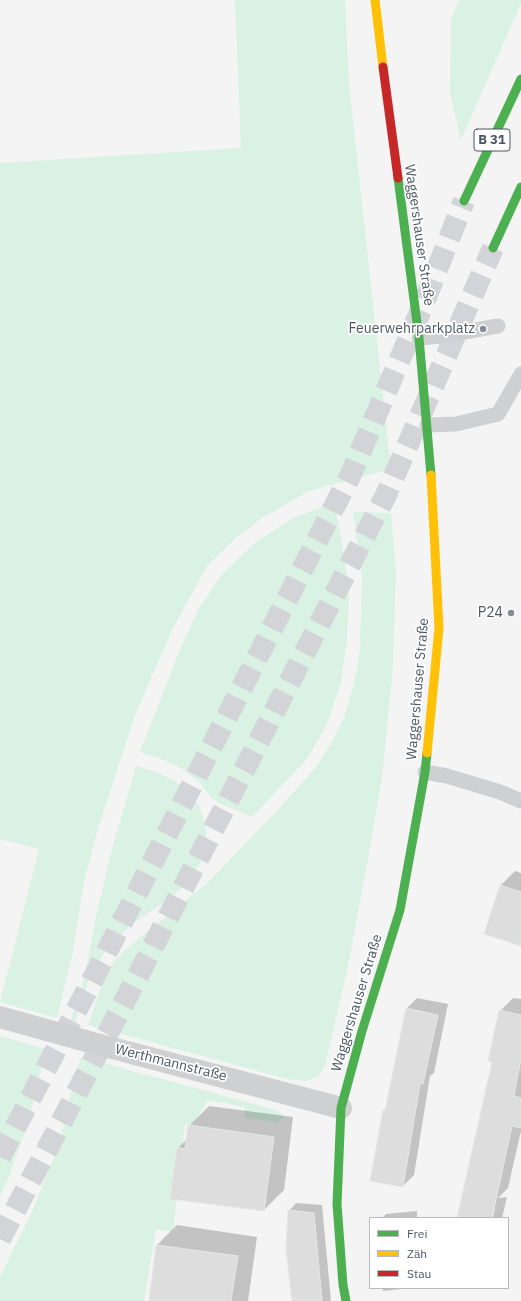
<!DOCTYPE html>
<meta charset="utf-8">
<style>
body{margin:0}
#map{position:relative;width:521px;height:1301px;overflow:hidden;background:#f4f4f4;font-family:"IBM Plex Sans",sans-serif}
canvas{display:block}
.legend{position:absolute;left:369px;top:1217px;width:140px;height:72px;box-sizing:border-box;background:#fff;border:1px solid #b7bbc0;margin:0;padding:5px 7px;list-style:none;font-size:12px;color:#4a5661}
.legend li{display:flex;align-items:center;gap:8px;height:20px}
.legend b{width:20px;border:1px solid #b7bbc0}
</style>
<div id="map">
<canvas width="521" height="1301"></canvas>
<ul class="legend">
<li><b style="height:5px;background:#4caf50"></b>Frei</li>
<li><b style="height:5px;background:#ffc107"></b>Zäh</li>
<li><b style="height:5px;background:#c62828"></b>Stau</li>
</ul>
</div>
<script>
const context = document.querySelector('canvas').getContext('2d');
context.lineJoin = 'round';
function fill(path, color) {
  context.fillStyle = color;
  context.fill(path, 'evenodd');
}
function poly(rows) {
  const path = new Path2D();
  for (const r of rows) {
    path.moveTo(r[0], r[1]);
    for (let i = 2; i < r.length; i += 2) path.lineTo(r[i], r[i + 1]);
  }
  return path;
}
function trace(path, color, width, dash) {
  context.strokeStyle = color;
  context.lineWidth = width;
  context.lineCap = dash ? 'butt' : 'round';
  context.setLineDash(dash || []);
  context.stroke(path);
}
function drawText(font, color, halo, rows, align = 'center') {
  context.font = font + ' "IBM Plex Sans",sans-serif';
  context.lineWidth = 3.5;
  context.setLineDash([]);
  context.textBaseline = 'middle';
  context.strokeStyle = halo;
  context.fillStyle = color;
  for (const [text, x, y, turn = 0] of rows) {
    context.save();
    context.translate(x, y);
    context.rotate((+turn || 0) * Math.PI / 180);
    context.textAlign = isNaN(turn) ? turn : align;
    if (halo) context.strokeText(text, 0, 0);
    context.fillText(text, 0, 0);
    context.restore();
  }
}
fill(poly([
 [235,0,345,0,349,84,391,469,309,491,262,518,237,537,207,566,172,630,135,715,99,825,84,881,73,951,57,1018,0,1002,39,849,0,839,0,163,241,148],
 [459,0,521,0,521,3,461,140,450,93,451,20],
 [334,503,342,542,349,591,347,639,341,682,327,724,307,759,252,817,219,803,210,796,199,782,181,768,164,760,140,752,179,652,198,610,223,573,256,542,293,518],
 [353,512,391,513,396,571,393,667,382,778,366,870,347,971,325,1066,318,1077,307,1081,288,1079,88,1025,101,986,112,963,126,949,207,883,275,813,316,767,332,742,344,717,354,684,360,650,362,578],
 [136,766,157,772,175,781,199,805,206,828,206,843,203,858,195,872,177,893,130,926,106,949,87,984,75,1024,70,1023,85,975,96,916,112,849],
 [0,1036,46,1049,29,1120,8,1179,0,1196],
 [81,1057,276,1110,285,1116,278,1122,244,1118,245,1107,208,1100,193,1124,185,1124,173,1232,156,1229,144,1301,0,1301,0,1277,34,1207,59,1145,73,1083]
]), '#d9f2e3');
fill(poly([
 [515,871,521,873,521,945,501,885],
 [417,998,448,1004,434,1073,430,1076,414,1175,403,1186,384,1111,386,1108,407,1008],
 [513,998,521,999,521,1131,508,1188,498,1198,507,1197,502,1218,493,1218,495,1206,493,1206,491,1218,458,1218,493,1061,500,1011],
 [209,1106,293,1117,284,1190,264,1210,178,1148,188,1138,189,1126],
 [296,1203,322,1205,331,1301,293,1301,289,1211],
 [417,1211,417,1218,382,1218,386,1214],
 [177,1225,257,1237,248,1301,150,1301,157,1245],
 [383,1288,409,1288,383,1291]
]), '#0003');
const building = poly([
 [500,885,521,892,521,946,484,934,500,885],
 [406,1008,438,1015,423,1084,420,1084,403,1187,370,1181,383,1110,385,1111,406,1008],
 [499,1010,521,1015,521,1058,514,1096,521,1098,521,1128,512,1126,492,1218,457,1218,492,1062,488,1061,499,1010],
 [188,1125,274,1137,264,1211,170,1199,177,1147,185,1149,188,1125],
 [288,1210,314,1213,322,1301,292,1301,286,1250,288,1210],
 [156,1245,238,1256,231,1301,149,1301,156,1245]
]);
fill(building, '#ddddde');
trace(building, '#e5e6e7', 1);
trace(poly([
 [0,1157,97,971,351,474,423,305,464,201],
 [0,1239,130,991,386,495,493,248]
]), '#d2d4d7', 22, [22, 11]);
trace(poly([
 [419,338,442,336,498,326],
 [427,425,456,424,498,414,521,374],
 [425,772,447,776,500,792,521,801]
]), '#ced0d2', 15);
trace(poly([
 [0,1017,93,1043,341,1108]
]), '#ced0d2', 22);
trace(poly([
 [398,178,419,338,431,475],
 [464,201,521,79],
 [493,248,521,187],
 [346,1301,343,1285,337,1204,341,1108,362,1031,400,910,425,772,427,753]
]), '#4caf50', 9);
trace(poly([
 [375,0,383,67],
 [427,753,439,628,431,475]
]), '#ffc107', 9);
trace(poly([
 [383,67,398,178]
]), '#c62828', 9);
for (const [x, y, r, color] of [
 [483,329,4,"#868d94"],
 [511,613,4,"#868d94"]
]) {
  const dot = new Path2D();
  dot.arc(x, y, r, 0, 2 * Math.PI);
  context.fillStyle = color;
  context.fill(dot);
  trace(dot, '#fff', 1.5);
}
for (const [x, y, w] of [
 [492,140,36]
]) {
  const box = new Path2D();
  box.roundRect(x - w / 2, y - 11, w, 22, 3);
  context.fillStyle = '#fff';
  context.fill(box);
  trace(box, '#4a5661', 1);
}
drawText('bold 13px', '#4a5661', null, [
 ["B 31",492,140]
]);
drawText('14px', '#4a5661', '#fff', [
 ["Waggershauser Straße",419,235,82],
 ["Waggershauser Straße",418,689,-85],
 ["Waggershauser Straße",357,1003,-73],
 ["Werthmannstraße",171,1063,14]
]);
drawText('14px', '#4a5661', '#fff', [
 ["Feuerwehrparkplatz",475,329],
 ["P24",503,613]
], 'right');
</script>
